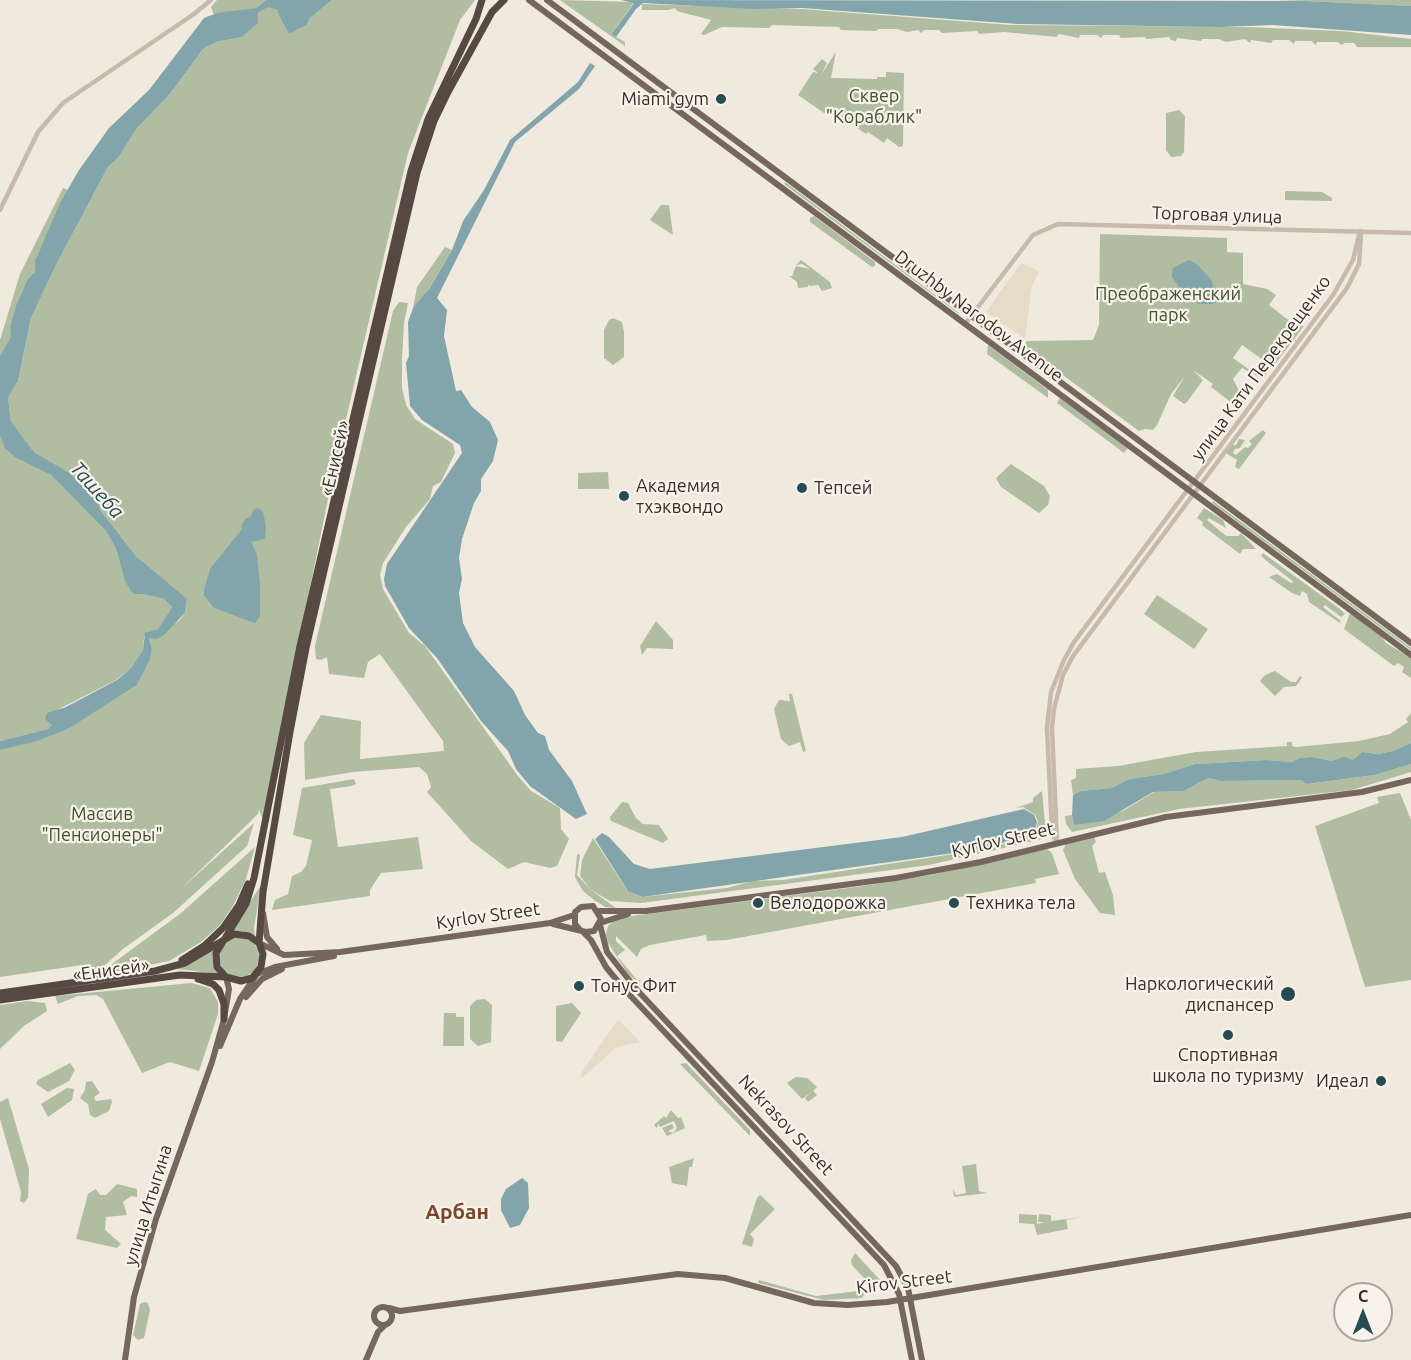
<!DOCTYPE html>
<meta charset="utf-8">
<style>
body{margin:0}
#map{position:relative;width:1411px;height:1360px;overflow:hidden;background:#f0e9de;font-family:Ubuntu,sans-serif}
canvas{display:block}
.north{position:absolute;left:1333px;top:1282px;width:60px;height:60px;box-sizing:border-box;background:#f8f3ea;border:2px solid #aaa49d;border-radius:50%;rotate:0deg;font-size:16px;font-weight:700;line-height:24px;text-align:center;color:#352e2a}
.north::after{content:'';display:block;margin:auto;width:21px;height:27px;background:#244c52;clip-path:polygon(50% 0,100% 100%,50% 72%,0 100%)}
</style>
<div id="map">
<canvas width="1411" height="1360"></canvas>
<div class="north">С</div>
</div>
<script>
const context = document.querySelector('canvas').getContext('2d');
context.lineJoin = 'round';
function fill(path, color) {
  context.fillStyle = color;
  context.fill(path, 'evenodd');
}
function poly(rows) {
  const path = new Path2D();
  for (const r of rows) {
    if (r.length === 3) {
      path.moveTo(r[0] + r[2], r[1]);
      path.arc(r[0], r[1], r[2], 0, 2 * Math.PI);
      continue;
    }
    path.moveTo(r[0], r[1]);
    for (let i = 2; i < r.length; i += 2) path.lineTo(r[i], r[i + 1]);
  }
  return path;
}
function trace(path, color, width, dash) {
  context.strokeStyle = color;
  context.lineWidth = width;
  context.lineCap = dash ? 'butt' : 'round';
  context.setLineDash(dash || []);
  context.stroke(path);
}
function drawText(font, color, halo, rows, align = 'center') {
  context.font = font + ' Ubuntu,sans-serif';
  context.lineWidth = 4.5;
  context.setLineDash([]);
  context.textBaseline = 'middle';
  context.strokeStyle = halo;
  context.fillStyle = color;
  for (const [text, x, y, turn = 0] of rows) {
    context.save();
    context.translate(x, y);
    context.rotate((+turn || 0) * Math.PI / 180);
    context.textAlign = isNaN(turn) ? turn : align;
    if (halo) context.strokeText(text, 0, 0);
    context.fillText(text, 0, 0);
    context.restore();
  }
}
fill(poly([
 [217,0,267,0,268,2,256,8,214,15,211,7],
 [332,0,475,0,460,20,408,153,331,484,263,820,259,810,258,814,181,889,254,823,247,846,173,913,123,949,95,974,87,977,79,971,82,965,0,977,0,750,70,728,137,685,150,660,152,649,149,638,179,621,185,613,187,600,136,556,101,511,95,498,70,473,34,452,11,421,8,398,18,381,31,318,58,261,108,167,118,158,137,128,170,94,203,49,216,42,242,37,257,23,257,12,268,6,279,10,279,16,289,34,307,25,310,18],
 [560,0,634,2,616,28,616,37,625,42,625,46],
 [1275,0,1411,0,1411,6,1306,1],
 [642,4,801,9,1011,25,1247,27,1341,31,1411,39,1411,47,1357,47,1354,43,1344,43,1342,45,1337,42,1317,42,1316,45,1311,41,1295,41,1294,44,1289,40,1273,40,1271,43,1251,40,1250,43,1245,39,1226,42,1219,39,1202,39,1201,41,1177,38,1176,41,1171,40,1169,37,1146,39,1145,37,1121,38,1119,35,1103,35,1101,38,1097,35,1080,35,1079,38,1059,34,1057,37,1004,32,979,34,977,31,942,33,939,30,924,30,921,33,918,30,907,32,897,29,878,29,876,31,841,30,839,27,772,25,769,28,722,27,704,35,701,34,711,20,677,11,675,8,668,10,642,10],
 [836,52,831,78,877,79,877,77,886,77,886,72,904,73,903,146,899,147,887,138,884,143,868,132,866,134,833,111,824,113,798,95,813,72,818,73,813,69,822,59,827,63,821,75],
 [1179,110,1185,116,1184,152,1181,156,1171,157,1166,150,1166,113],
 [785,182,959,313,959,314,784,184],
 [63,188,68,190,37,256,35,272,22,293,10,327,12,337,0,356,0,340,20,274],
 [1285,191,1322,192,1332,198,1332,201,1285,200],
 [661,205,669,205,673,235,650,220],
 [814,216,875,262,875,266,872,267,810,222,810,218],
 [1100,234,1227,238,1227,252,1243,253,1243,284,1267,289,1276,295,1269,305,1291,322,1304,326,1273,367,1242,345,1233,358,1257,375,1264,369,1268,372,1264,378,1257,376,1242,368,1233,379,1245,403,1240,409,1211,387,1213,384,1193,370,1203,380,1187,402,1184,404,1173,396,1185,376,1171,394,1157,425,1153,430,1145,429,1139,431,1026,348,1026,341,1093,340,1099,325],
 [445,247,452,250,425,295,413,308,417,287],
 [801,260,830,282,832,288,822,291,818,285,809,286,808,284,808,287,798,288,797,282,789,276,792,276,796,266,810,269,802,264,796,265],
 [399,302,408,303,404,323,402,360,402,388,406,405,415,419,453,444,455,453,441,482,433,486,430,499,406,527,383,563,380,575,383,589,409,633,425,646,518,776,531,791,560,808,561,829,569,839,557,866,550,868,524,862,508,869,471,841,427,792,431,787,427,774,419,767,353,772,305,780,304,743,321,715,361,721,360,759,444,751,443,741,380,654,368,662,364,678,329,674,327,657,321,660,316,659,315,646,393,311],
 [613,318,622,322,624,332,624,357,613,365,604,358,604,330,609,320],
 [988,345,1048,390,1048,398,987,354],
 [1060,398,1128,448,1124,453,1057,403],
 [1263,430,1266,433,1239,469,1235,467,1237,460,1226,453,1231,445,1236,445,1239,439,1245,440,1240,448,1235,449,1233,453,1236,455,1245,447,1248,448,1252,444,1249,441],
 [0,436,16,458,51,475,106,531,117,551,133,594,143,594,164,599,172,607,158,629,144,637,143,650,131,668,116,680,51,713,52,726,48,729,0,741],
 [1011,464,1044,486,1050,496,1048,505,1039,513,1001,487,996,478],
 [608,472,609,489,578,489,578,473],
 [1213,501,1411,648,1411,650,1212,503],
 [1204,508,1223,520,1226,528,1209,518,1207,520,1221,532,1227,536,1238,536,1241,533,1256,549,1243,549,1240,554,1202,525,1203,522,1197,518],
 [1263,553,1340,609,1345,614,1341,617,1325,605,1323,607,1341,621,1340,623,1309,602,1307,594,1302,591,1300,596,1292,593,1269,577,1277,574,1291,583,1294,582,1268,562,1261,556],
 [1157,595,1208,629,1194,649,1144,614],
 [1350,613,1382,637,1386,643,1411,658,1411,678,1402,672,1404,667,1398,663,1394,666,1344,629],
 [656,621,673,640,673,649,647,648,642,655,640,646],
 [1275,671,1291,682,1296,682,1300,676,1302,678,1296,686,1284,687,1275,696,1260,681,1265,675],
 [789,694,792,694,806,751,803,752,800,742,789,746,781,739,774,709,779,700,790,701],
 [1411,713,1411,743,1393,751,1378,754,1362,752,1353,760,1332,761,1312,757,1299,758,1292,762,1267,760,1195,764,1164,774,1129,779,1112,788,1081,791,1073,795,1071,780,1076,778,1076,769,1118,766,1196,752,1287,746,1287,742,1292,742,1292,746,1296,747,1359,741,1390,734,1408,722,1406,719],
 [1411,764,1411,772,1352,790,1179,809,1072,832,1066,824,1065,816,1072,815,1074,825,1123,811,1154,792,1184,791,1208,778,1221,781,1301,780,1308,784,1375,775],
 [354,779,356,784,352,786,330,789,338,847,418,837,423,869,381,873,370,890,370,896,272,910,275,900,288,894,292,876,301,872,306,866,312,840,293,835,302,788],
 [1042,791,1046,835,1042,839,929,865,641,903,610,901,591,890,616,908,605,907,594,900,583,891,575,877,577,854,580,855,577,875,591,890,580,876,582,860,593,838,627,890,641,897,727,888,752,881,783,880,987,849,1018,839,1029,839,1035,833,1038,821,1035,815,1023,807,1016,808,1033,802,1033,798],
 [1400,793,1411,820,1411,980,1365,987,1315,826,1379,803,1377,797],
 [622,802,628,803,636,818,643,824,659,825,668,839,663,843,611,821,610,817],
 [1094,837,1096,842,1092,846,1099,873,1105,872,1113,895,1115,915,1100,913,1075,879,1063,850,1066,844],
 [255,847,246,879,233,906,220,925,201,942,169,961,114,972,109,970,112,964,181,913],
 [1046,848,1052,853,1059,874,1035,879,1036,883,727,940,707,941,706,935,650,945,641,949,637,957,616,936,616,941,625,950,617,956,637,980,641,980,639,983,628,974,605,938,608,926,616,918,863,886,931,875],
 [261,885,254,928,255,937,242,931,230,933],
 [239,957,20],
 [215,947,219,974,177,969,191,963],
 [191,983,210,988,218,1002,218,1014,199,1071,170,1062,142,1073,103,999,96,995,78,996,58,1004,55,996],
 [485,999,492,1005,491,1042,478,1046,470,1039,470,1006,476,1000],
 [28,1001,45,1003,47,1011,24,1026,0,1049,0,1005],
 [572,1003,581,1013,562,1042,556,1041,556,1006],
 [444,1013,456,1013,456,1017,464,1017,464,1046,443,1046],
 [70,1063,75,1070,69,1081,48,1092,36,1084,38,1080],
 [686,1063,750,1130,750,1136,680,1064],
 [796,1077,807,1078,817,1087,813,1091,817,1095,808,1102,805,1098,812,1092,802,1099,787,1083],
 [92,1081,100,1093,94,1097,96,1101,111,1099,112,1102,109,1111,95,1118,90,1115,88,1104,80,1098,85,1090,86,1082],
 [67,1088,74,1089,72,1100,48,1117,41,1104],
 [8,1098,29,1169,28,1198,24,1203,20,1201,21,1192,0,1119,0,1102],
 [671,1110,678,1118,681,1117,685,1128,667,1136,662,1128,672,1124,674,1128,668,1131,673,1133,677,1128,674,1121,660,1127,658,1124,657,1128,654,1125,664,1116,666,1118],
 [694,1158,692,1167,689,1167,687,1186,672,1183,669,1167],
 [976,1164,979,1191,987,1193,954,1197,953,1189,956,1195,966,1193,962,1166],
 [117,1184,137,1189,137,1197,131,1196,123,1202,127,1215,106,1217,105,1230,121,1244,117,1248,76,1239,88,1194,96,1189,100,1195,106,1195],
 [760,1195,775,1209,750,1234,754,1239,752,1247,742,1244,757,1198],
 [1019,1214,1037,1215,1037,1224,1045,1222,1038,1222,1039,1214,1051,1215,1051,1221,1084,1217,1066,1220,1068,1229,1037,1235,1034,1224,1019,1223],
 [855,1253,880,1280,876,1286,871,1287,870,1280,865,1279,852,1265,851,1260],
 [759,1280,816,1296,867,1290,862,1298,824,1300,758,1283],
 [144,1302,148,1303,150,1310,144,1338,138,1340,133,1335,140,1304]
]), '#b1bda0');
fill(poly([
 [1021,263,1039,271,1032,286,1025,339,986,312],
 [618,1019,640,1042,617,1047,582,1078,580,1076,583,1070]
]), '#e6dbc7');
fill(poly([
 [267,0,332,0,310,18,307,25,289,34,279,16,278,10,268,7,258,12,258,23,242,37,216,42,203,49,170,94,137,128,118,158,108,167,58,261,31,318,18,381,8,398,11,421,34,452,70,473,96,499,101,511,136,556,187,599,185,613,164,635,157,639,149,638,152,649,150,660,137,685,70,728,37,741,0,750,0,741,48,729,52,725,45,719,47,713,66,707,117,680,131,668,143,650,145,633,158,629,172,607,164,599,143,594,133,594,125,581,117,551,106,531,51,475,16,458,5,448,0,436,0,356,11,337,10,327,16,306,28,279,35,272,35,261,60,203,79,170,109,128,149,90,204,18,217,13,256,8],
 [621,0,1306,1,1411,6,1411,35,1273,25,1219,27,1018,24,802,8,754,9,643,3,636,9,616,37,612,34,634,3],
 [590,63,595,66,579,89,515,142,437,298,447,310,444,336,456,391,461,390,472,407,490,422,498,440,493,461,481,479,481,491,474,503,462,539,459,558,462,579,459,593,463,623,475,647,514,691,525,715,538,733,545,736,549,750,572,781,587,814,576,819,530,786,516,769,508,751,481,721,437,658,409,628,385,586,384,579,387,564,462,453,460,445,422,420,410,406,406,363,409,356,408,322,413,308,429,289,452,250,463,221,484,190,510,140,578,82],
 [1189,260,1198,265,1212,281,1217,300,1214,304,1199,304,1186,297,1172,277,1173,268],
 [258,508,263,512,266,526,265,539,251,542,257,555,260,584,260,616,255,623,214,608,204,595,204,590,210,569,242,529,241,526,246,518,250,517,254,509],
 [1411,743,1411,764,1375,775,1307,784,1301,780,1221,781,1208,778,1184,791,1153,792,1104,821,1074,825,1072,815,1073,795,1081,791,1112,788,1129,779,1164,774,1195,764,1267,760,1292,762,1299,758,1312,757,1332,761,1344,757,1353,760,1362,752,1378,754,1393,751],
 [1024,809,1034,815,1037,822,1034,833,1028,838,1016,838,989,848,642,897,628,891,595,839,602,833,609,837,634,864,650,869,902,837],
 [522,1178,528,1183,529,1208,520,1225,510,1228,501,1210,501,1199,506,1189]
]), '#81a5aa');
trace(poly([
 [139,577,169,593]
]), '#81a5aa', 7);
trace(poly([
 [0,210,38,132,63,103,194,14,211,0],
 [965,324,1033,235,1058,224,1411,233],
 [1057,841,1052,728,1054,709,1063,675,1073,656,1347,288,1359,264,1361,234],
 [1056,843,1052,831,1047,728,1051,692,1064,660,1074,642,1333,295,1353,260,1360,231]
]), '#c7baac', 4.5);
trace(poly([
 [529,0,1411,655],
 [547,0,1411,643],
 [598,911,646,911,896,878,981,862,1166,817,1362,792,1411,780],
 [263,913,267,937,277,949],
 [600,923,628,914],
 [553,924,586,932,594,931,601,919,593,906,581,907,575,912,575,924,580,930],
 [600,925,607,952,637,990,896,1266,908,1288,922,1360],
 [582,931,591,940,606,967,624,989,884,1265,899,1294,912,1360],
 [259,943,284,955,340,952,550,923,574,915],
 [246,997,262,979,282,969],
 [220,1046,240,999,257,974,275,967,334,956],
 [383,1316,9],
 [389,1308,400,1311,678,1274,725,1278,814,1303,848,1305,887,1302,1411,1215],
 [125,1360,134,1297,156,1219,212,1062,224,1019,229,989,226,977],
 [366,1360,378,1332,385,1325]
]), '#75675d', 6);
trace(poly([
 [182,960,204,946,223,928,239,905,248,884],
 [226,977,217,967,216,953,246,904,254,878,300,646,411,171,428,119,476,19,482,0],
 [198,979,213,984,219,990,224,1004,224,1019],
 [0,993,155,971,185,963,234,934,249,936,259,943],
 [0,1000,180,975,226,977,241,981,252,978,261,967,263,954,259,943,263,892,290,732,306,648,417,173,434,121,448,92,492,12,504,0]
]), '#554942', 7);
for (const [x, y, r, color] of [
 [721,99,6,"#244c52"],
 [802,488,6,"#244c52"],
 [624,496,6,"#244c52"],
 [758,903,6,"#244c52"],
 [954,903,6,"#244c52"],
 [579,986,6,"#244c52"],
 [1288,994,8,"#244c52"],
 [1228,1035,6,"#244c52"],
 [1381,1081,6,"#244c52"]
]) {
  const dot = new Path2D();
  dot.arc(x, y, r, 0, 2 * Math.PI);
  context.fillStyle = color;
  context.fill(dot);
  trace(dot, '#f8f3ea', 2);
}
drawText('18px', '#425130', '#f8f3ea', [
 ["Сквер",874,96],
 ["\"Кораблик\"",874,117],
 ["Преображенский",1168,294],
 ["парк",1168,315],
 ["Массив",102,814],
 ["\"Пенсионеры\"",102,835]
]);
drawText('18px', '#352e2a', '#f8f3ea', [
 ["Miami gym",709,99,"right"],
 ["Академия",636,486],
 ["тхэквондо",636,507],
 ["Тепсей",814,488],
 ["Велодорожка",770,903],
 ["Техника тела",966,903],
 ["Наркологический",1274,984,"right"],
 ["диспансер",1274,1005,"right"],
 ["Тонус Фит",591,986],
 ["Спортивная",1228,1055,"center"],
 ["школа по туризму",1228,1076,"center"],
 ["Идеал",1369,1081,"right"]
], 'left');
drawText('18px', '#352e2a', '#f8f3ea', [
 ["Торговая улица",1217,215,2],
 ["Druzhby Narodov Avenue",979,316,37],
 ["улица Кати Перекрещенко",1261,368,-54],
 ["«Енисей»",335,458,-77],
 ["Kyrlov Street",1003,840,-13],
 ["Kyrlov Street",488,916,-8],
 ["«Енисей»",111,970,-8],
 ["Nekrasov Street",786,1125,47],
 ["улица Итыгина",148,1205,-73],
 ["Kirov Street",904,1282,-7]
]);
drawText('italic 20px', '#244c52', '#f8f3ea', [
 ["Ташеба",97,490,48]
]);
drawText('bold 21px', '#7b452c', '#f8f3ea', [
 ["Арбан",457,1212]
]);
</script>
